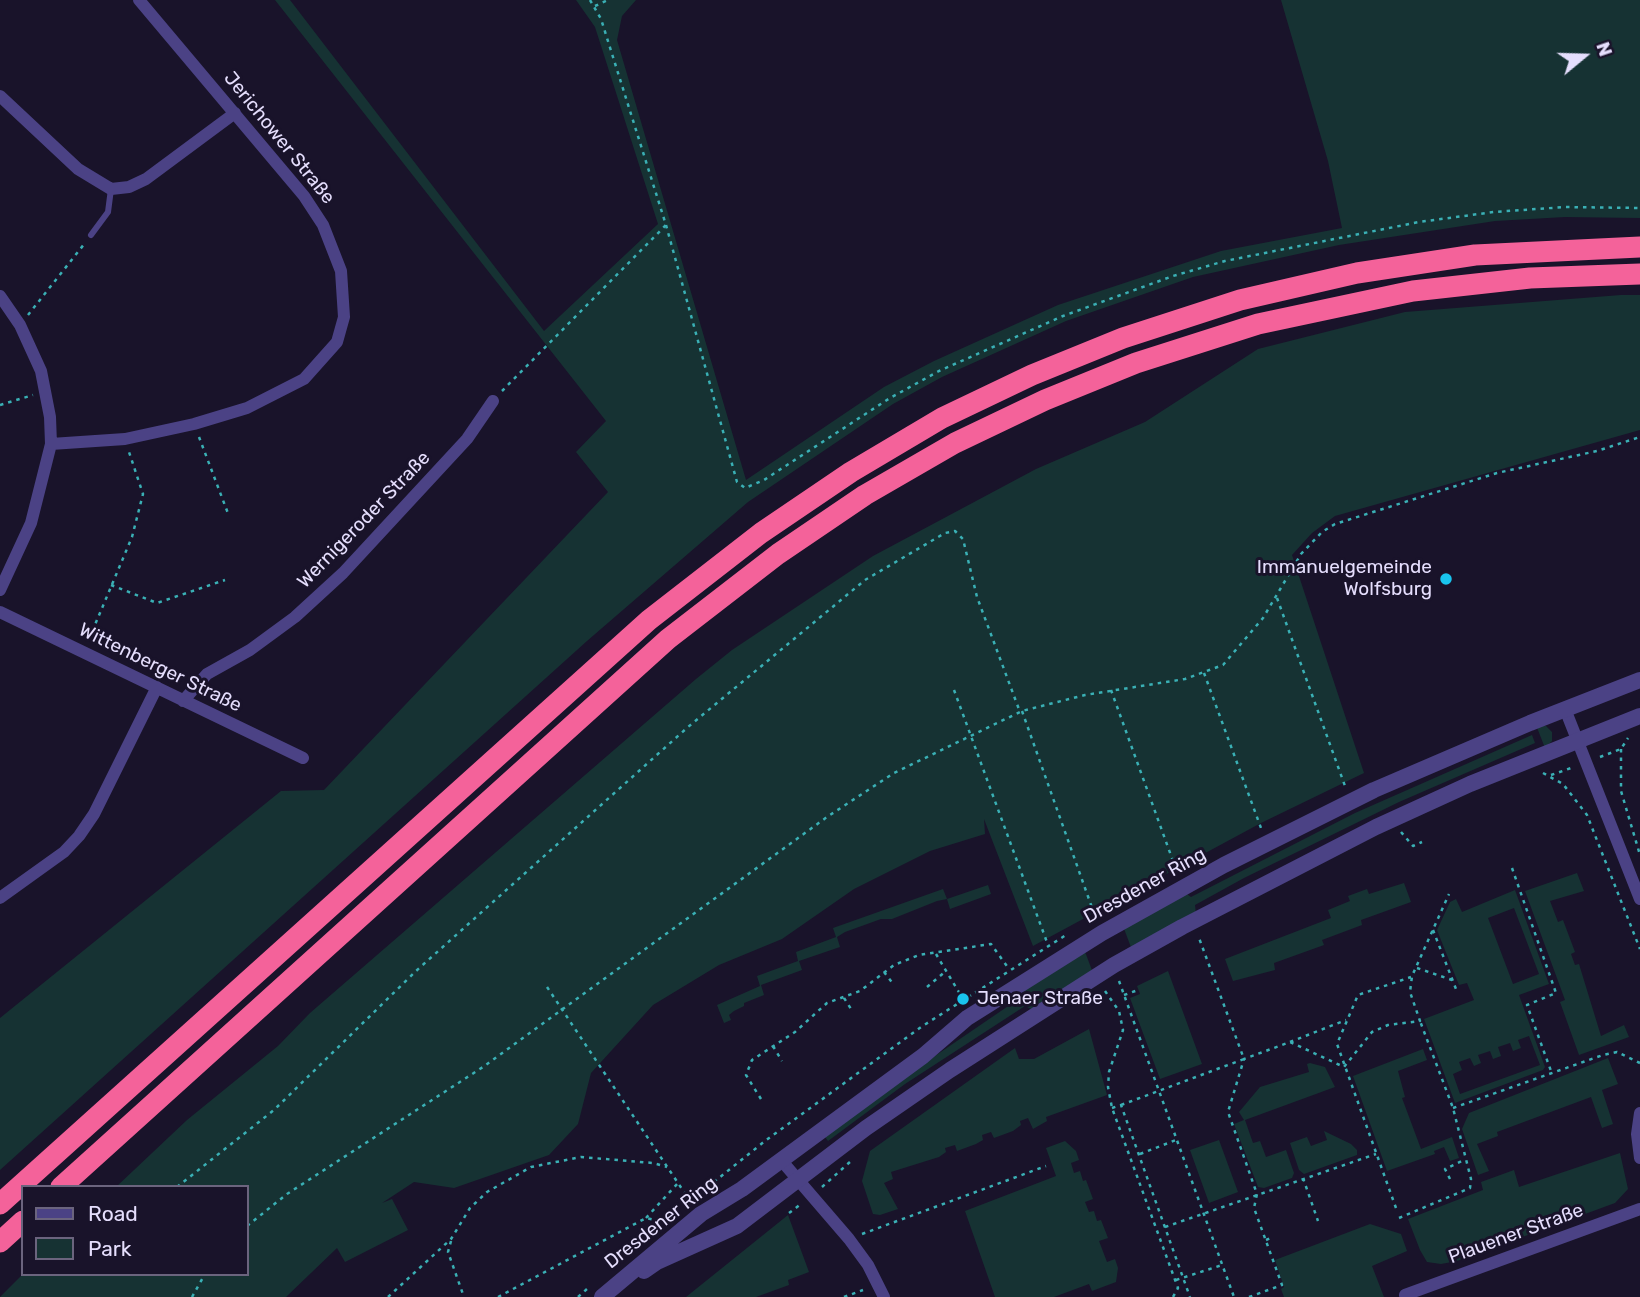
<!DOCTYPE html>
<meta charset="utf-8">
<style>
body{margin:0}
#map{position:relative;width:1640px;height:1297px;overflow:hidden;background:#19132a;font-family:Rubik,sans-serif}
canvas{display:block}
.legend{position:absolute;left:21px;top:1185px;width:228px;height:91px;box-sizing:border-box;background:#19132a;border:2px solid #6b647e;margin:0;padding:9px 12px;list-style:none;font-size:21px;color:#e5defd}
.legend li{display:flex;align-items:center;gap:14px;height:35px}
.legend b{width:35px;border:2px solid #6b647e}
.north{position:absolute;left:1549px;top:21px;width:70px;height:70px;-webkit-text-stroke:5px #19132a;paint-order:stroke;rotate:71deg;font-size:19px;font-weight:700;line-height:28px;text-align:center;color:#e5defd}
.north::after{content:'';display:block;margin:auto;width:24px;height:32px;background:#e5defd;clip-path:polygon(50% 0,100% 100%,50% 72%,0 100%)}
</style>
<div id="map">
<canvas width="1640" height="1297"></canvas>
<ul class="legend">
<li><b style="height:9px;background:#4b4285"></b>Road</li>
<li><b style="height:19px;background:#163233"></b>Park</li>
</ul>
<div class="north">N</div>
</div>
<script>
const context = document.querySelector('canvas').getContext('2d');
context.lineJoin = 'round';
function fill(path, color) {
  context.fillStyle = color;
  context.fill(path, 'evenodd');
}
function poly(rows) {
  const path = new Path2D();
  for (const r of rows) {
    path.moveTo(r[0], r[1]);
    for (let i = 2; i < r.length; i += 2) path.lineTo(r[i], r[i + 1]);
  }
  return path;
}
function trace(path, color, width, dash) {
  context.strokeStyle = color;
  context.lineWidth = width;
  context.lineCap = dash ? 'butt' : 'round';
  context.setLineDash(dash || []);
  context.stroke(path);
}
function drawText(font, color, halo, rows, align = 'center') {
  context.font = font + ' Rubik,sans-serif';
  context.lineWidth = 6;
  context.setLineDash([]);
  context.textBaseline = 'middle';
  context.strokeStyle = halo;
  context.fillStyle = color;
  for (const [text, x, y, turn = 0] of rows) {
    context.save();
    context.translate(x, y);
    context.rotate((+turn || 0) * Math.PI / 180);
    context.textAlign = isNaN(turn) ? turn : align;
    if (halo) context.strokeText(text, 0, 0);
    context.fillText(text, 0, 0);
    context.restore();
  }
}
fill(poly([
 [275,0,290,0,544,331,658,224,595,27,576,0,636,0,622,16,617,40,746,480,884,387,934,361,1058,305,1221,251,1342,228,1328,161,1281,0,1640,0,1640,218,1565,217,1495,221,1339,245,1193,277,1066,321,942,377,893,404,748,502,587,641,0,1170,0,1018,281,791,324,790,608,492,576,452,606,421],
 [1621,295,1640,295,1640,430,1335,516,1312,533,1292,555,1364,773,1261,823,1033,946,984,819,985,834,930,851,854,889,782,939,719,965,653,1005,591,1073,578,1124,549,1155,454,1188,414,1182,382,1203,392,1199,408,1230,345,1262,337,1248,286,1297,0,1297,23,1274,247,1274,247,1187,116,1187,187,1120,278,1046,310,1013,696,679,732,650,873,556,1036,469,1145,422,1258,349,1405,312],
 [1536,725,1546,726,1552,732,1552,741,1545,748],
 [1532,735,1535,743,1399,802,1244,878,1195,905,1196,914,1132,950,1123,926,1184,892,1191,897,1355,813],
 [1577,873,1584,891,1550,901,1558,922,1563,920,1575,952,1571,954,1575,965,1579,964,1601,1036,1624,1025,1629,1037,1579,1055,1560,1002,1565,1000,1525,891],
 [1404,883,1411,902,1361,920,1362,925,1322,940,1324,945,1274,963,1275,970,1233,981,1225,959,1331,918,1328,910,1350,901,1348,896,1367,889,1369,894],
 [988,885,991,894,950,909,947,899,937,901,892,919,881,919,845,932,837,937,840,947,799,961,802,970,761,985,764,995,744,1003,744,1006,734,1011,729,1015,731,1020,724,1023,717,1005,760,986,757,976,798,961,796,952,836,937,833,928,943,889,947,899],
 [1515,890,1549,984,1519,995,1545,1067,1543,1070,1455,1103,1424,1019,1474,1000,1467,983,1459,985,1437,930,1450,902,1456,899,1462,912],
 [1514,908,1539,974,1513,984,1488,918],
 [1529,1036,1540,1065,1460,1094,1453,1074,1462,1070,1459,1062,1470,1058,1474,1066,1481,1063,1478,1055,1490,1051,1493,1059,1501,1056,1498,1047,1510,1043,1513,1051,1521,1048,1518,1040],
 [1084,949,1093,973,1033,1010,1025,1006,905,1084,828,1141,822,1133,1020,998,1017,990],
 [1168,971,1202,1064,1160,1079,1130,998,1140,994,1137,986],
 [1089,1029,1107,1095,1046,1117,1047,1121,1033,1129,1028,1118,1020,1121,1021,1125,1013,1131,994,1138,991,1132,982,1135,983,1140,976,1144,957,1151,955,1145,945,1148,946,1152,939,1157,891,1172,893,1179,884,1183,898,1209,880,1215,873,1214,862,1181,870,1151,1015,1048,1019,1059,1034,1059],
 [1423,1049,1427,1060,1398,1071,1405,1097,1402,1098,1421,1149,1452,1137,1459,1158,1450,1161,1444,1147,1434,1151,1435,1154,1387,1171,1353,1076],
 [1608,1058,1618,1084,1602,1090,1613,1124,1602,1128,1591,1097,1497,1132,1498,1136,1477,1144,1489,1171,1478,1175,1462,1129,1469,1113],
 [1310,1063,1325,1067,1335,1087,1245,1120,1253,1143,1260,1141,1266,1157,1286,1150,1294,1173,1292,1178,1264,1188,1258,1187,1234,1124,1244,1120,1239,1112,1260,1087,1309,1072,1307,1064],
 [1324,1131,1351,1144,1357,1150,1357,1155,1304,1174,1299,1170,1290,1143,1307,1137,1311,1146,1327,1140],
 [1219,1140,1238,1192,1209,1203,1190,1150],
 [1065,1141,1076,1151,1079,1160,1071,1163,1074,1173,1080,1171,1083,1181,1086,1180,1093,1199,1085,1202,1089,1212,1094,1211,1097,1221,1101,1220,1108,1238,1099,1241,1107,1262,1115,1259,1118,1268,1116,1282,1092,1291,1089,1284,1054,1297,995,1297,965,1211,1056,1176,1046,1148],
 [1620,1153,1628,1189,1615,1203,1457,1261,1441,1264,1427,1262,1420,1250,1408,1219,1483,1190,1481,1182,1514,1170,1519,1187],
 [788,1215,809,1272,788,1280,789,1285,756,1297,686,1297],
 [1370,1224,1401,1234,1407,1251,1372,1266,1384,1297,1284,1297,1281,1289,1284,1287,1275,1260]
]), '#163233');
trace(poly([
 [590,0,601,19,666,225,737,482,745,488,764,480,890,398,939,371,1063,316,1173,276,1225,261,1419,222,1494,212,1565,207,1640,208],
 [595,6,608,0],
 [28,315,85,243],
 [502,391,666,225],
 [0,405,33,395],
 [199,437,229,516],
 [111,585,157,603,225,580],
 [1277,598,1345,786],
 [89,639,132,537,143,494,129,452],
 [1204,673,1261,828],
 [954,690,1048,945],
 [1111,690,1177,872],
 [1022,711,1096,919],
 [1621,749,1621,791,1640,855],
 [1600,757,1621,749,1628,738],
 [1543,773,1563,784,1587,815,1640,949],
 [1551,775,1574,767],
 [1401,832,1413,846,1422,842],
 [1512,868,1556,993,1527,1005,1551,1071],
 [1433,930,1456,989],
 [936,954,963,999],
 [1417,968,1452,980],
 [884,972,894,985],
 [1119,981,1234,1297],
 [547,987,690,1201],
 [927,987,946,971],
 [1105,991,1119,1011,1123,1030,1109,1072,1108,1087,1112,1108,1178,1288,1173,1297],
 [1124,995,1138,990],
 [844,998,853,1012],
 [1290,1042,1346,1020],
 [773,1046,782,1061],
 [761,1099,746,1075,752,1060,795,1032,827,1003,860,991,894,965,919,955,991,944,1009,969],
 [1121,1105,1244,1059,1199,938],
 [1112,1108,1121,1105,1190,1297],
 [1453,1108,1603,1055,1617,1052,1640,1063],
 [1140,1154,1176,1140],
 [1303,1178,1318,1221],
 [1450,1179,1445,1169,1464,1160],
 [177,1187,274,1110,416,971,688,727,865,580,945,533,955,531,963,539,977,597,1020,712],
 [822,1187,851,1161],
 [694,1198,765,1141,921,1027,1066,935],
 [1396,1208,1337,1044,1358,995,1411,977],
 [789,1213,801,1204],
 [646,1218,678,1183],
 [1399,1218,1470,1188,1471,1179,1453,1108,1420,1021],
 [247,1226,287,1194,483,1067,827,817,894,773,1022,711,1085,695,1185,679,1223,665,1263,618,1301,554,1322,532,1335,524,1497,473,1597,451,1640,437],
 [1165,1227,1376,1154],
 [862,1234,1046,1166],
 [1266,1240,1273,1237],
 [451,1241,448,1252,464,1297],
 [1176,1280,1222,1265],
 [192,1297,205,1274],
 [388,1297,451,1239,470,1208,487,1192,531,1167,581,1157,653,1163,667,1167],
 [498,1297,646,1218,665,1222],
 [578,1297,588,1288],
 [844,1297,863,1290],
 [1249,1297,1282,1285,1254,1208,1257,1194,1228,1112,1244,1059,1290,1042,1344,1067,1372,1032,1388,1025,1420,1021,1410,992,1412,976,1449,894]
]), '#3ab0b5', 2.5, [3.5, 5]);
trace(poly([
 [91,235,108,212,111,189]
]), '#4b4285', 6);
trace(poly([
 [0,96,78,169,111,189,129,187,146,179,235,113],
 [0,296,20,325,41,371,50,417,51,444,31,523,0,590],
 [51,444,125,439,194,424,247,408,304,379,337,342,344,317,341,271,323,225,304,196,139,0],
 [0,612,303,758],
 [183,701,207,674,250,650,295,617,343,573,467,439,493,401],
 [1565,709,1640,899],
 [0,898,64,852,79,836,94,814,157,687],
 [1640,1113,1637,1134,1640,1158],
 [781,1160,849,1239,868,1265,884,1297],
 [1405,1295,1640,1209]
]), '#4b4285', 12);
trace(poly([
 [644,1271,657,1262,737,1226,866,1128,950,1070,1114,965,1182,927,1376,827,1470,784,1640,716],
 [602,1297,701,1214,742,1189,923,1056,967,1018,1102,933,1224,865,1374,790,1530,723,1640,680]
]), '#4b4285', 16);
trace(poly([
 [61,1187,668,639,778,554,865,495,955,443,1045,400,1136,363,1258,324,1413,291,1530,278,1640,274],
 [0,1204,649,620,761,533,851,472,942,418,1032,375,1123,338,1240,300,1357,273,1475,255,1640,247],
 [0,1242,23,1221]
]), '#f4629a', 21);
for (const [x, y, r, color] of [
 [1446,579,7,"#19c4ee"],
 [963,999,7,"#19c4ee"]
]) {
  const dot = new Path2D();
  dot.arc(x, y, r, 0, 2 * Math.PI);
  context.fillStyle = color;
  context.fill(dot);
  trace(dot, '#19132a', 2.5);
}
drawText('19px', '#e5defd', '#19132a', [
 ["Jerichower Straße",279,138,51],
 ["Wernigeroder Straße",364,520,-46],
 ["Wittenberger Straße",160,668,26],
 ["Dresdener Ring",1145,886,-29],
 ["Dresdener Ring",661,1223,-38],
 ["Plauener Straße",1516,1234,-20]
]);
drawText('19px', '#e5defd', '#19132a', [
 ["Immanuelgemeinde",1432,568],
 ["Wolfsburg",1432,590],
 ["Jenaer Straße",977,999,"left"]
], 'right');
</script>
